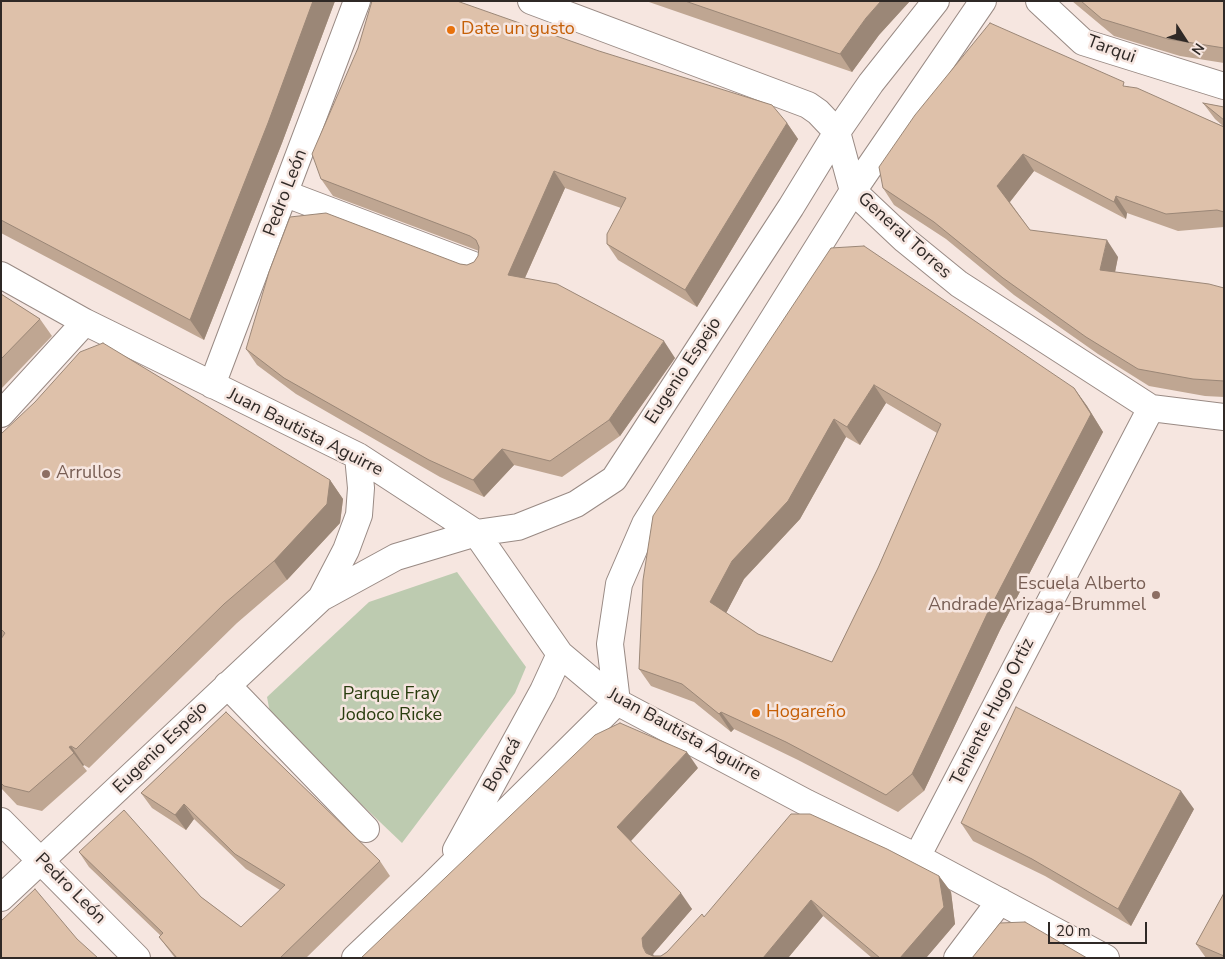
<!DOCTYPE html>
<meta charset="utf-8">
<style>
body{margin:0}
#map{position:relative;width:1225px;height:959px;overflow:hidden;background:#f6e6e0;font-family:"Nunito Sans",sans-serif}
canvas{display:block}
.frame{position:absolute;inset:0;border:2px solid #2f2926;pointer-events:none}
.north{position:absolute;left:1160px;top:15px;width:50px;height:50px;-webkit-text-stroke:4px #f6e6e0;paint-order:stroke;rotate:125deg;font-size:14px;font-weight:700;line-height:20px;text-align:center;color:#2f2926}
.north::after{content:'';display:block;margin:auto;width:18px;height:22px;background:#2f2926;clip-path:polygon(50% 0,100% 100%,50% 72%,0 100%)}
.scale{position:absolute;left:1048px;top:922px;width:99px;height:22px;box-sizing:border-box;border:2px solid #2f2926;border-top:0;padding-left:6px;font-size:15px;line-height:18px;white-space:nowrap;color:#2f2926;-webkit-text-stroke:4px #f6e6e0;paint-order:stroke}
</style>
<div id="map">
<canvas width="1225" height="959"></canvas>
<div class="frame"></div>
<div class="north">N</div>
<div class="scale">20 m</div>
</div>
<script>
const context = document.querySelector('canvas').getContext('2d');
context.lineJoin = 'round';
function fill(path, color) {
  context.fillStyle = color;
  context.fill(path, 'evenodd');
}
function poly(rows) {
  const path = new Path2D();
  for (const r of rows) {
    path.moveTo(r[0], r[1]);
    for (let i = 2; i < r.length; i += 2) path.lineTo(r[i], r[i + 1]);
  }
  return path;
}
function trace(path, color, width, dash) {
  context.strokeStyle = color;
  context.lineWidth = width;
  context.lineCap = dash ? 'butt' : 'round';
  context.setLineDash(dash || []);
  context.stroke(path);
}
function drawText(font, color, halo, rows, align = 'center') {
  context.font = font + ' "Nunito Sans",sans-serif';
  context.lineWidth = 5;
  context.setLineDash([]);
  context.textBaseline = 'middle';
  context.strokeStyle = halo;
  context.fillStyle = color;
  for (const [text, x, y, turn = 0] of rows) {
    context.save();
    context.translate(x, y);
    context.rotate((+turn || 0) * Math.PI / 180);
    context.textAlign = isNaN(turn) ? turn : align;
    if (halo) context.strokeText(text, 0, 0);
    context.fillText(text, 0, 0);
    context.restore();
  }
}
fill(poly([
 [457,572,526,667,515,693,402,843,271,718,267,697,369,602]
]), '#bdcbb0');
const street = poly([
 [531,1,808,105,818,112,837,132,853,191,905,240,959,284,1151,408,1224,417],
 [1039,1,1083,42,1224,86],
 [286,194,476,266],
 [1,275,85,322,358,456,476,533,560,654,617,702,807,803,917,857,1106,958],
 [212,385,357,1],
 [1,414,85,322],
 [321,598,396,557,476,533,518,527,576,504,614,479,791,207,837,132,871,83,936,1],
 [227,685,366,829],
 [1,821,137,958],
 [456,850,543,691,560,654],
 [917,857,1151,408],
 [1,898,321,598,346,550,359,515,361,488,358,456],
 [355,958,431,886,617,702,610,644,619,584,645,524,853,191,983,1],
 [957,958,1000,901]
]);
trace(street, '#998a84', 28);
trace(street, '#fff', 26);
fill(poly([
 [1,1,335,1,282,143,204,340,1,233],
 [646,1,910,1,879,35,852,72],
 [1072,1,1224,1,1224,63,1180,56,1114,36],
 [1127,86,1223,126,1215,119,1203,103,1224,107,1224,227,1178,231,1127,213,1126,219,1034,171,1010,202,1030,230,1118,257,1115,272,1224,288,1224,397,1205,396,1149,386,1098,354,1014,295,946,239,894,205,883,188],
 [787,123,798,139,697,307,618,260,607,244,621,208,565,188,525,278,675,358,620,436,562,477,514,465,484,497,440,477,296,394,257,365,246,349,460,264,467,265,474,262,478,256,479,251,333,196,321,179],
 [831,248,1074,388,1087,406,1103,432,1000,630,924,791,898,812,798,760,734,729,731,732,694,702,651,686,639,669],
 [886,403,937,433,878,568,832,662,758,634,726,613,744,579,800,519,846,437,860,445],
 [1,294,40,319,52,336,1,389],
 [1,434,330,480,343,499,340,523,287,580,237,623,89,768,84,765,83,766,87,771,42,811,17,805,1,788,1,639,3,637,1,636],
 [226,712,380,861,390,876,306,958,175,958,159,937,161,936,89,867,79,852,201,897,241,927,280,890,246,869,194,819,186,830,152,808,141,793],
 [698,768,631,841,692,909,653,954,654,956,661,956,667,952,704,917,939,876,951,892,955,924,926,958,872,958,823,916,788,958,361,958],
 [1194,809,1131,926,1045,876,973,841,961,823],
 [1224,893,1224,958,1206,958,1196,944]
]), '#bfa692');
fill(poly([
 [313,1,335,1,282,143,204,340,190,320],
 [881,1,910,1,879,35,852,72,840,54,866,18],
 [787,123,798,139,697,307,685,290],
 [1023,154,1034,171,1009,203,997,186],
 [554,171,565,188,519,291,508,275],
 [1116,196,1127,213,1126,219,1114,202],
 [1107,240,1118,257,1112,287,1100,270],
 [664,341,675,358,620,436,609,420],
 [874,385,886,403,860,445,847,427],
 [1074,388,1087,406,1103,432,1000,630,924,791,912,774],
 [834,419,846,437,800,519,744,579,723,619,710,602,732,561],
 [502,449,514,465,484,497,473,480],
 [330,480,343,499,340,523,287,580,274,561],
 [721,712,734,729,731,732,719,714],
 [71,746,84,765,83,766,69,747],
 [687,752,698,768,629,843,617,827],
 [1181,791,1194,809,1131,926,1118,909],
 [184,804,194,819,186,830,175,815],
 [939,876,951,892,955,924,926,958,900,958],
 [681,893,692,909,653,954,654,958,650,958,643,947,642,938],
 [811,900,823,916,788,958,763,958]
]), '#9b8777');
const building = poly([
 [1,1,313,1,268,123,190,320,1,220,1,1],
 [372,1,457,1,599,51,772,105,787,123,685,290,607,244,607,234,626,198,554,171,508,275,557,284,664,341,609,420,550,461,502,449,473,480,429,460,284,378,246,349,269,272,290,217,326,213,460,264,467,265,474,262,478,256,479,247,476,240,470,236,321,179,312,154,358,48,372,1],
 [685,1,881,1,866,18,840,54,685,1],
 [1081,1,1224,1,1224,48,1168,39,1102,19,1081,1],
 [990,23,1124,82,1123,86,1137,88,1224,127,1224,212,1217,210,1166,214,1116,196,1114,202,1023,154,997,186,1030,230,1107,240,1100,270,1209,284,1224,288,1224,381,1193,379,1138,369,1086,337,1003,278,934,222,883,188,879,167,915,115,990,23],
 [1203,103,1224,107,1224,120,1203,103],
 [864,246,1074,388,1091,414,988,612,912,774,886,795,786,742,721,712,719,714,682,684,639,669,643,580,653,516,831,248,864,246],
 [874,385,941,424,878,568,832,662,758,634,710,602,732,561,788,501,834,419,847,427,874,385],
 [1,294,40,319,1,359,1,294],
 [103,343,330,480,327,504,274,561,224,604,76,749,71,746,69,747,74,753,29,792,4,786,1,783,1,639,5,633,1,629,1,434,35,402,80,352,103,343],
 [1016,707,1181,791,1118,909,1032,859,961,823,1016,707],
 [226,712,380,861,280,958,177,958,159,937,163,933,79,852,124,810,201,897,241,927,285,885,235,854,184,804,175,815,141,793,226,712],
 [620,723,687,752,617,827,681,893,642,938,643,947,646,953,653,956,661,956,667,952,702,914,704,917,791,814,810,814,887,849,939,876,944,907,900,958,880,958,811,900,763,958,361,958,595,735,620,723],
 [35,889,77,939,98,958,1,958,1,921,35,889],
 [1224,893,1224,956,1196,944,1224,893],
 [1025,922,1087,958,972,958,1000,923,1025,922]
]);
fill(building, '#dec1aa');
trace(building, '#9b8777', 1);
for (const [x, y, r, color] of [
 [451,30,5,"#e8710a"],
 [46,474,5,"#8d6e63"],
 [1156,595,5,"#8d6e63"],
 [756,713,5,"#e8710a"]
]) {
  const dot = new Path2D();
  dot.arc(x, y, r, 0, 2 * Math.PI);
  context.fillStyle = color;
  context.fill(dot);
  trace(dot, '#f6e6e0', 2);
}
drawText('18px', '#c56008', '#f6e6e0', [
 ["Date un gusto",461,30],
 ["Hogareño",766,713]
], 'left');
drawText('18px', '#2f2926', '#f6e6e0', [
 ["Tarqui",1111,50,20],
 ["Pedro León",286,193,-69],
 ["General Torres",904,236,42],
 ["Eugenio Espejo",684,371,-57],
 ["Juan Bautista Aguirre",305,433,27],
 ["Teniente Hugo Ortiz",993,712,-63],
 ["Juan Bautista Aguirre",684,735,29],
 ["Eugenio Espejo",161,748,-44],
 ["Boyacá",503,765,-61],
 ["Pedro León",70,889,45]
]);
drawText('18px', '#785e54', '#f6e6e0', [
 ["Arrullos",56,474],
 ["Escuela Alberto",1146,585,"right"],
 ["Andrade Arizaga-Brummel",1146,606,"right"]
], 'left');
drawText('18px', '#293d0e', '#f6e6e0', [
 ["Parque Fray",391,695],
 ["Jodoco Ricke",391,716]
]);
</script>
